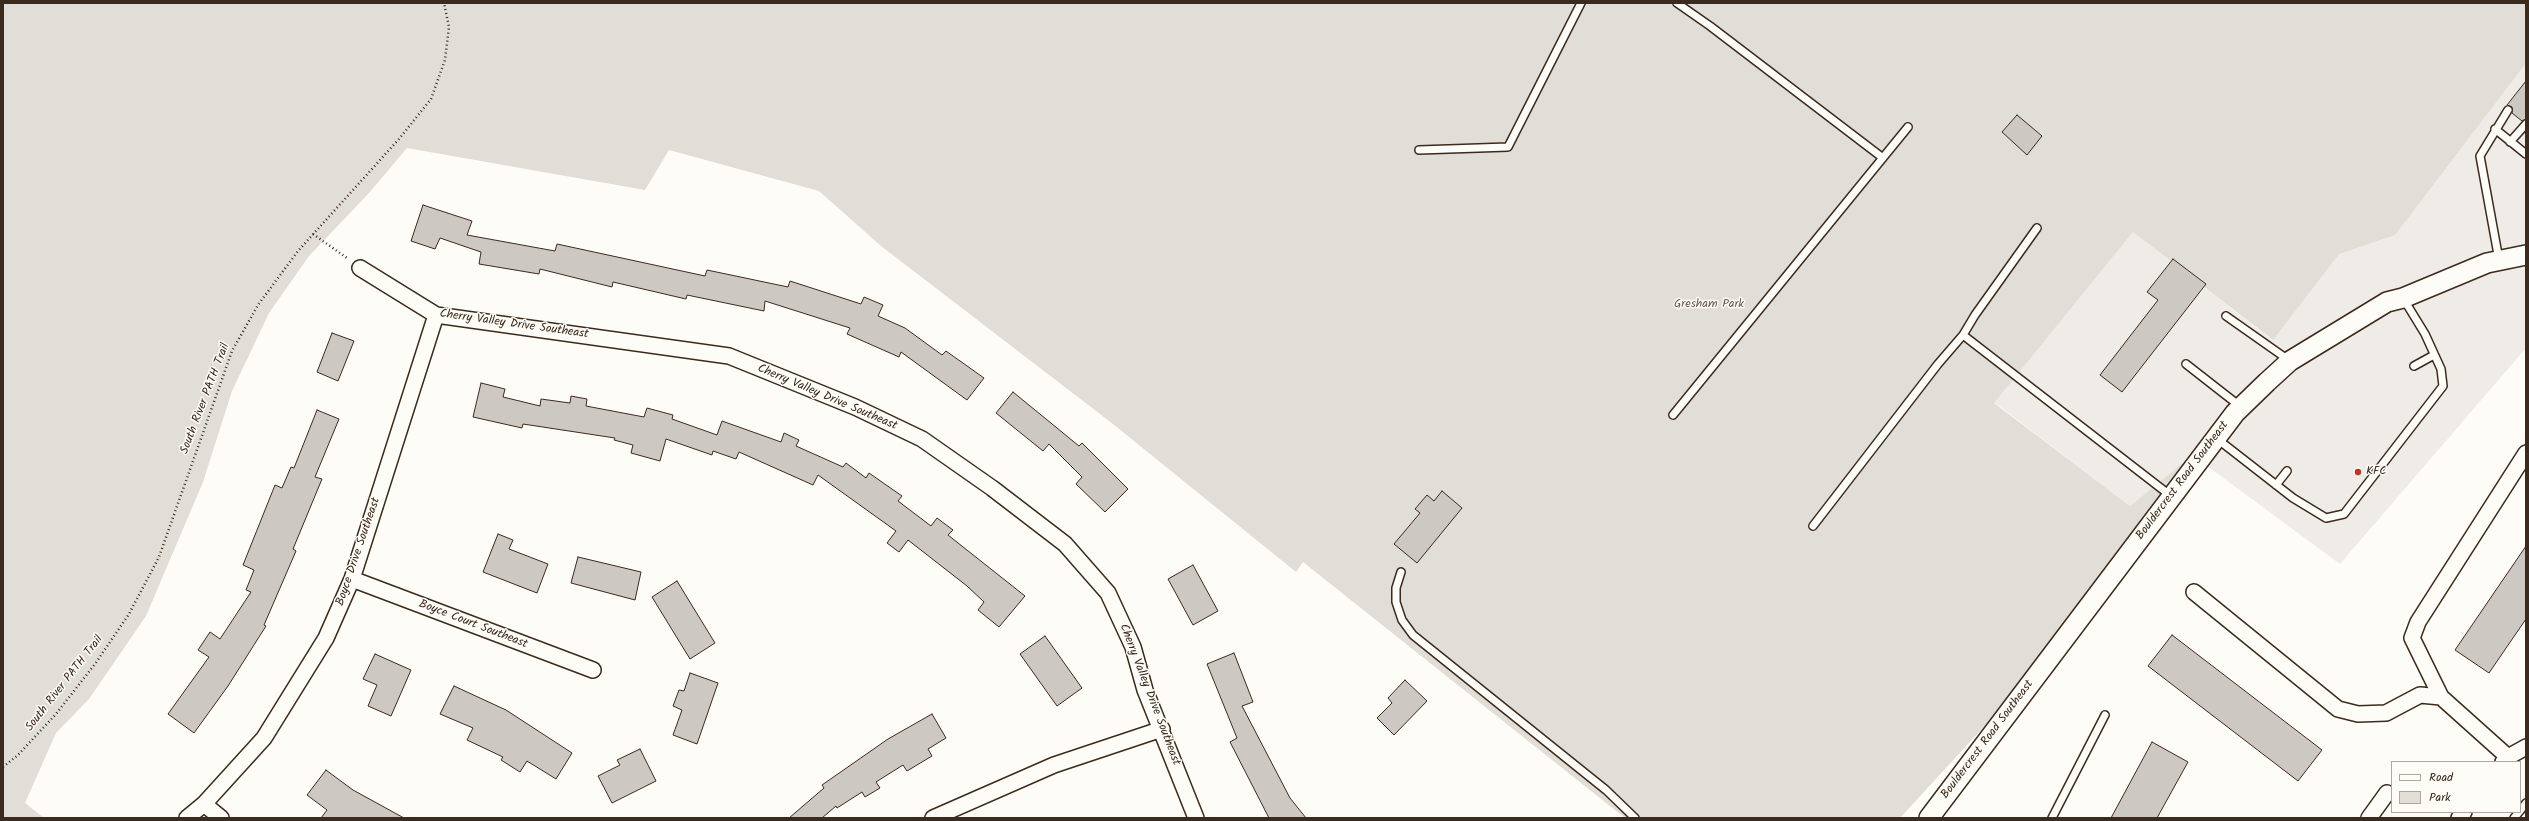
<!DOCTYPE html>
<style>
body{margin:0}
#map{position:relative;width:2529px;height:821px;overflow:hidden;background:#fdfcf7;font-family:Kalam,sans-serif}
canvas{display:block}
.frame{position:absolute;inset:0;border:4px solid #3b2a1e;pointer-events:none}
.legend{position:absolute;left:2391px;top:761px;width:130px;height:52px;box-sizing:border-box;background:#fdfcf7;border:1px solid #afa8a0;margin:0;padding:5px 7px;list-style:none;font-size:12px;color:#3b2a1e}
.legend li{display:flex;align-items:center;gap:8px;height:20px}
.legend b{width:20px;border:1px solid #afa8a0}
</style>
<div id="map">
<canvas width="2529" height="821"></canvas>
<div class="frame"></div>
<ul class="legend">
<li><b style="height:5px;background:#fdfcf7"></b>Road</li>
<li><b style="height:11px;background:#e1ded7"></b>Park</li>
</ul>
</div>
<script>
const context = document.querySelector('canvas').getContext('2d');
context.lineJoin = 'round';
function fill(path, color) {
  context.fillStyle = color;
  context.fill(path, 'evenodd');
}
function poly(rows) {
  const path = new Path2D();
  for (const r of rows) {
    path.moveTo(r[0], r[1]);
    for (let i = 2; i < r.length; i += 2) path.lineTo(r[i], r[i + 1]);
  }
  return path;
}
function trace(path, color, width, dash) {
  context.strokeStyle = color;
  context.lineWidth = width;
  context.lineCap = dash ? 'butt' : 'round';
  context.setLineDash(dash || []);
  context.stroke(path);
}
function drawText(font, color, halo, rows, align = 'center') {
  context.font = font + ' Kalam,sans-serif';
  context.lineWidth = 3;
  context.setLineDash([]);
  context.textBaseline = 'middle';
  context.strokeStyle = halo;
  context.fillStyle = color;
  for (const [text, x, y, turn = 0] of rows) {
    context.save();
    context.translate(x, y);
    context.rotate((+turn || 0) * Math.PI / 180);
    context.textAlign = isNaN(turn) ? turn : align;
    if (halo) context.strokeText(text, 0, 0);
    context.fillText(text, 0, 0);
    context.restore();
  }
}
fill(poly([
 [2526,4,2526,348,2340,564,2192,455,2130,506,1994,402,2133,232,2272,340]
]), '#efece7');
fill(poly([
 [3,3,2526,3,2526,63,2395,235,2339,254,2273,340,2133,232,1994,403,2130,506,2192,455,2035,671,1900,818,1625,818,1303,562,1296,572,1113,424,881,246,819,191,669,150,645,190,407,148,369,193,309,256,269,313,232,391,203,482,146,616,89,699,56,733,25,803,44,818,3,818]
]), '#e1ded7');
const building = poly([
 [2526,81,2526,119,2522,121,2512,113,2512,107,2507,105,2526,81],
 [2017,115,2042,136,2027,155,2002,132,2017,115],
 [423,205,472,221,467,235,555,251,557,244,705,276,707,270,788,287,790,281,861,304,864,297,883,305,878,316,905,328,942,355,946,351,984,378,967,400,901,352,899,357,847,334,850,328,765,301,764,311,687,295,686,299,613,282,612,287,540,269,539,274,479,264,481,252,440,238,435,249,411,241,423,205],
 [2173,259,2206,284,2122,392,2100,375,2158,300,2147,292,2173,259],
 [332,333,354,341,338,381,317,372,332,333],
 [481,383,505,389,503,397,540,406,541,399,570,403,571,396,587,399,586,406,644,417,647,408,673,415,672,419,717,435,722,421,781,442,784,433,799,440,796,446,843,467,846,463,866,478,869,473,902,496,898,501,931,526,937,518,953,530,948,535,1025,596,999,627,978,610,984,602,967,586,908,540,899,552,887,543,896,531,818,475,813,485,739,452,736,459,713,451,712,455,666,439,660,461,631,453,633,445,614,440,615,438,523,424,522,428,473,417,481,383],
 [1013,392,1079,446,1082,443,1128,489,1105,512,1076,484,1082,477,1049,444,1043,451,996,413,1013,392],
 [317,410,339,419,315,477,322,479,293,549,296,551,264,625,266,626,228,686,194,733,168,714,209,657,198,650,210,632,220,639,251,592,246,590,254,570,243,565,275,485,282,488,291,467,294,468,317,410],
 [1442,491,1462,508,1417,563,1394,544,1420,513,1415,509,1427,495,1434,501,1442,491],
 [498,534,513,540,509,549,548,564,537,593,483,572,498,534],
 [2526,546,2526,619,2489,673,2455,650,2526,546],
 [578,557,641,572,635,600,571,583,578,557],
 [1193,565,1218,611,1193,625,1168,579,1193,565],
 [677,581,715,643,690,659,652,597,677,581],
 [2172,635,2322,750,2298,781,2148,666,2172,635],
 [1045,636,1082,688,1057,706,1020,654,1045,636],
 [1234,653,1253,702,1242,706,1290,798,1306,818,1269,818,1230,742,1237,738,1207,664,1234,653],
 [375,654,411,670,391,716,368,706,377,685,363,679,375,654],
 [690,673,718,683,697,744,673,735,682,710,673,706,679,690,684,691,690,673],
 [1405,680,1427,701,1394,735,1377,718,1392,703,1388,698,1405,680],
 [454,686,506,710,572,753,556,779,527,761,520,772,501,760,503,757,467,740,473,728,440,714,454,686],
 [932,714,946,738,928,749,932,756,907,771,903,765,876,782,880,788,865,797,862,792,837,808,836,806,822,818,789,818,824,788,822,785,888,739,932,714],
 [2152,742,2188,762,2157,818,2111,818,2152,742],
 [640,749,656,781,612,803,598,776,620,765,617,760,640,749],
 [326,770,353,790,404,818,321,818,327,810,307,795,326,770]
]);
fill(building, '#cdc8c2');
trace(building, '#3b2a1e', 1);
const service = poly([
 [1677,3,1710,26,1883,158],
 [2495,129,2526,154],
 [2510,142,2526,124],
 [1419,150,1508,147,1581,3],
 [2037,228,1975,315,1963,335,2171,496],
 [2499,260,2480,156,2508,110],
 [2226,316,2290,361],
 [2186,364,2241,407],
 [2414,366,2434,355],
 [1673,415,1908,127],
 [2216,438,2293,498,2326,518,2344,514,2443,386,2441,369,2425,334,2403,298],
 [2276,485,2287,471],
 [1813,526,1938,364,1963,335],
 [1401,572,1396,588,1396,602,1402,620,1413,635,1606,790,1635,818],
 [2520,811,2526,803],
 [2052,818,2105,715],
 [2514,818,2519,812]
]);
const minor = poly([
 [360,268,436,315,729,356,855,407,922,439,992,488,1065,544,1108,593,1133,647,1145,690,1196,818],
 [352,579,593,670],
 [2194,592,2338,709,2358,714,2386,713,2420,695,2441,697,2508,757],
 [2441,697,2412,638,2418,622,2526,453],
 [2503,762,2508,757,2526,747],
 [204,804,221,818],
 [187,818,204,804,264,738,326,638,352,579,436,315],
 [933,818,1054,765,1162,729],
 [2369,818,2387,793],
 [2459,818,2464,812]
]);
const tertiary = poly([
 [1929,818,2235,413,2267,382,2290,361,2387,302,2403,298,2487,263,2526,255]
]);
trace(service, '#3b2a1e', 10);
trace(minor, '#3b2a1e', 18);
trace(tertiary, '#3b2a1e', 22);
trace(poly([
 [313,234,347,258],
 [3,767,18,755,56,714,95,664,129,614,159,557,232,351,258,305,298,251,399,139,431,99,445,60,449,27,444,3]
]), '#3b2a1e', 2.5, [1, 3]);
trace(service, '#fdfcf7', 7);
trace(minor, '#fdfcf7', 15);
trace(tertiary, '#fdfcf7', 19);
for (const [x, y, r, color] of [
 [2358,472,4,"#c8321e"]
]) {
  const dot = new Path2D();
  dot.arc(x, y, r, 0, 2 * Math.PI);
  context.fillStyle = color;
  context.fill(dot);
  trace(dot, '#fdfcf7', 1.5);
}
drawText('12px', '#64574c', '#fdfcf7', [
 ["Gresham Park",1709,305]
]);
drawText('12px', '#3b2a1e', '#fdfcf7', [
 ["Cherry Valley Drive Southeast",514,325,8],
 ["Cherry Valley Drive Southeast",827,398,23],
 ["South River PATH Trail",206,399,-69],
 ["Bouldercrest Road Southeast",2183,481,-53],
 ["Boyce Drive Southeast",359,552,-71],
 ["Boyce Court Southeast",473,625,21],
 ["South River PATH Trail",65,684,-52],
 ["Cherry Valley Drive Southeast",1149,695,69],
 ["Bouldercrest Road Southeast",1988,740,-53]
]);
drawText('12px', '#3b2a1e', '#fdfcf7', [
 ["KFC",2366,472]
], 'left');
</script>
